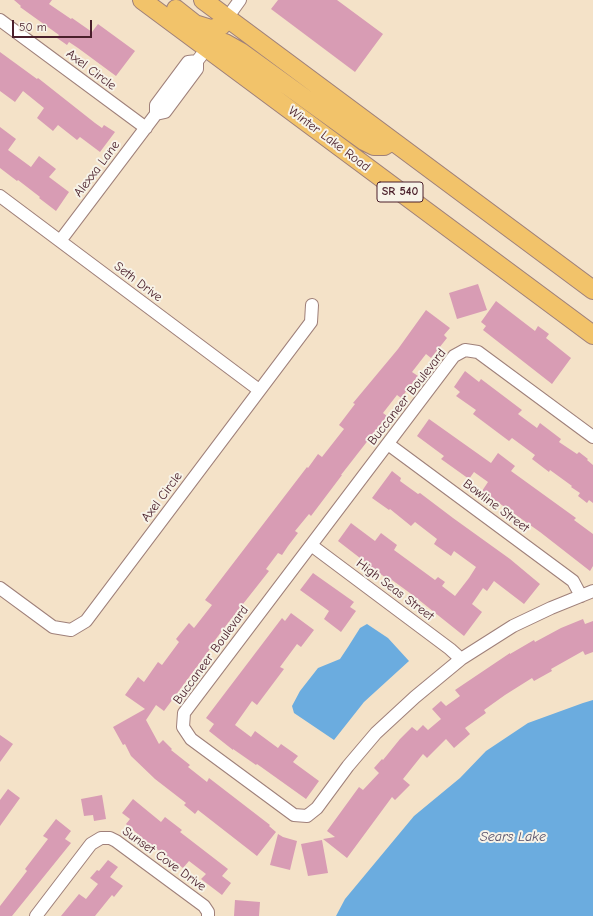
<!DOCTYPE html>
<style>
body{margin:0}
#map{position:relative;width:593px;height:916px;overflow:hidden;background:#f4e2c8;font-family:"Comic Neue",sans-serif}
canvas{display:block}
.scale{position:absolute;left:12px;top:20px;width:80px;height:18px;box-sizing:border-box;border:2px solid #4a1f2b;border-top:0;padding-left:5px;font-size:12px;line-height:14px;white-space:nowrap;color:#4a1f2b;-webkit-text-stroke:3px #f7f3e8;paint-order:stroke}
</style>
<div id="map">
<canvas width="593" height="916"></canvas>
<div class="scale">50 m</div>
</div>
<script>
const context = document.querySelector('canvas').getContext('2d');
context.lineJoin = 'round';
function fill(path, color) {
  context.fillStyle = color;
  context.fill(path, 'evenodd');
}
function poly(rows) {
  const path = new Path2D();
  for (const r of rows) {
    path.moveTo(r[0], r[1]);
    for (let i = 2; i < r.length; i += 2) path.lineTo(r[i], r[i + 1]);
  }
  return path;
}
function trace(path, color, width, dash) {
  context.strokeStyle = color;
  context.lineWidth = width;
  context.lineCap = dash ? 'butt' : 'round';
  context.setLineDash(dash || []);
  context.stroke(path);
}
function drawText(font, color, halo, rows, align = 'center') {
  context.font = font + ' "Comic Neue",sans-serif';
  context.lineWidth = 4;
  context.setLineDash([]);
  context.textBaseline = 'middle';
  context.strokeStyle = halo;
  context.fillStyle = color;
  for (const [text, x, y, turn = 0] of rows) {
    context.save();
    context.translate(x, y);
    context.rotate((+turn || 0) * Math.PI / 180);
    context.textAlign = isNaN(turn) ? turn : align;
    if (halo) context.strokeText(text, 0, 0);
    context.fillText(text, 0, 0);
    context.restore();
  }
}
fill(poly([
 [367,624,388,638,409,661,364,702,334,740,294,713,292,706,300,691,318,668,340,659,348,647,360,628],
 [593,700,593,916,336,916,345,899,414,816,460,778,486,751,528,723,583,703]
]), '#6bacdf');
fill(poly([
 [14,0,52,0,49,4,71,19,72,18,92,32,98,24,135,51,116,76,78,48,69,42,67,45,57,38,59,35,20,7,21,6],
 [278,0,337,0,383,34,355,72,271,9],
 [0,52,37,79,38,78,95,123,102,128,104,125,115,132,100,152,80,137,77,140,58,125,53,131,37,118,44,108,23,91,15,102,0,91],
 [0,127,16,139,8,150,31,167,39,156,56,169,49,177,69,192,56,211,39,198,40,197,18,180,17,181,0,168],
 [478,284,487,310,457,319,449,293],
 [496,301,535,331,538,326,549,334,546,338,571,358,552,384,483,330,486,326,481,322],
 [426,310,450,328,444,335,447,338,431,358,426,354,412,372,418,376,401,398,397,395,383,413,387,416,341,475,342,475,311,516,309,514,295,531,298,533,288,546,282,555,278,553,266,569,269,571,228,623,209,648,210,649,164,711,156,705,146,720,159,744,163,740,172,749,171,750,190,765,188,767,207,782,209,778,270,825,269,826,276,832,257,856,198,810,195,814,184,805,186,803,155,779,131,756,125,744,123,745,113,727,145,709,125,695,138,677,144,682,158,662,162,665,179,642,176,639,189,623,194,628,212,605,205,600,307,467,308,468,318,454,322,457,344,429,339,425,355,404,353,403,398,349],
 [465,371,479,382,481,379,522,410,518,414,537,428,540,423,561,439,559,442,577,454,579,452,588,459,587,460,593,465,593,503,589,500,587,503,578,496,580,493,571,487,572,486,550,470,549,472,532,459,535,455,512,438,509,441,473,414,476,410,456,396,460,392,454,387],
 [429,419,491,463,498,453,515,466,511,471,576,518,574,520,593,534,593,566,590,571,540,532,482,491,488,482,474,472,469,479,441,459,444,456,417,436],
 [392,471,401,478,400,481,418,494,420,493,453,518,510,559,540,584,524,604,494,581,487,591,483,588,472,604,482,612,464,636,414,596,392,580,391,582,338,541,351,523,375,541,381,533,397,545,394,550,435,580,438,577,445,582,442,586,455,596,469,578,476,567,454,551,451,556,434,544,437,539,415,522,411,526,390,509,389,510,372,498],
 [313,573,354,602,350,607,356,611,341,632,324,619,329,611,300,590],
 [291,613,314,630,301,647,297,644,280,667,284,669,257,705,252,701,235,725,251,737,255,731,278,748,281,744,298,756,293,762,319,781,306,799,257,764,256,765,233,749,233,750,209,731,214,724,206,718,282,618,285,621],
 [583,619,585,624,593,621,593,652,585,655,583,651,551,669,552,671,534,681,532,678,505,695,484,710,486,713,465,728,470,734,454,748,446,739,427,758,423,754,403,779,410,785,395,800,392,797,347,858,323,839,335,837,327,831,359,787,363,790,379,773,374,768,382,759,383,760,400,739,412,727,417,731,423,725,428,730,441,719,432,709,441,701,446,706,460,696,455,690,510,653,510,654,534,640,535,642,561,628],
 [0,735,13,744,0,762],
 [8,789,20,798,0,826,0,800],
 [102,795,106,819,94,821,93,815,84,816,81,799],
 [133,799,161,822,165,817,182,830,180,832,228,869,222,876,231,883,222,895,201,879,206,874,189,861,183,868,147,842,126,824,130,819,122,813],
 [56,819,71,831,65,839,71,843,12,916,0,916,0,906,27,871,25,869,48,839,43,836],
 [278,834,283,837,297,841,290,870,270,865],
 [322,840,328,873,308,876,301,844],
 [108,860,118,867,110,877,123,886,114,897,112,895,95,916,61,916,79,894,86,899,98,884,90,878,97,870,99,871],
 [235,900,260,902,259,916,234,916]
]), '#d89cb4');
const street = poly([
 [227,18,240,0],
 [0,20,146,128],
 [156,114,165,112,197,69,197,61,201,56],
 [0,196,259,390],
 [60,241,156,114,156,105,188,62,197,61],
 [593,437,478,352,465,350,454,356,184,713,183,727,191,739,294,815,307,816,317,808,348,766,376,733,415,697,461,659,513,626,551,608,593,591],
 [388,444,573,581,581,596],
 [311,545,450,649,461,659],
 [0,588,53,627,71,630,86,621,311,322,312,305],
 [36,916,91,844,101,838,110,838,116,841,204,906,208,912,208,916]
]);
const primary = poly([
 [142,0,593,335],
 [203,0,593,290],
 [176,9,195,24,211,29,221,26,227,18],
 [207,48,212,42,216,41,225,43,241,52,364,141,374,146,384,146,392,141]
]);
trace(street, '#9f807a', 14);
trace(primary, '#9f807a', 20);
trace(street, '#fff', 12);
trace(primary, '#f2c36a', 18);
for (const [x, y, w] of [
 [400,192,46]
]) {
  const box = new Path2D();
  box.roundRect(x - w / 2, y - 10, w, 20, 3);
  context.fillStyle = '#f7f3e8';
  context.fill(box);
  trace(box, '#4a1f2b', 1);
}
drawText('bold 12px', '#4a1f2b', null, [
 ["SR 540",400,192]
]);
drawText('13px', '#4a1f2b', '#f7f3e8', [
 ["Axel Circle",91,70,37],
 ["Winter Lake Road",329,139,37],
 ["Alexxa Lane",97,169,-53],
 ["Seth Drive",138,282,37],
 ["Buccaneer Boulevard",407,397,-52],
 ["Axel Circle",162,497,-53],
 ["Bowline Street",496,506,37],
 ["High Seas Street",395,590,37],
 ["Buccaneer Boulevard",211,655,-54],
 ["Sunset Cove Drive",164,859,36]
]);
drawText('italic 14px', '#56506a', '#f7f3e8', [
 ["Sears Lake",513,837]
]);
</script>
